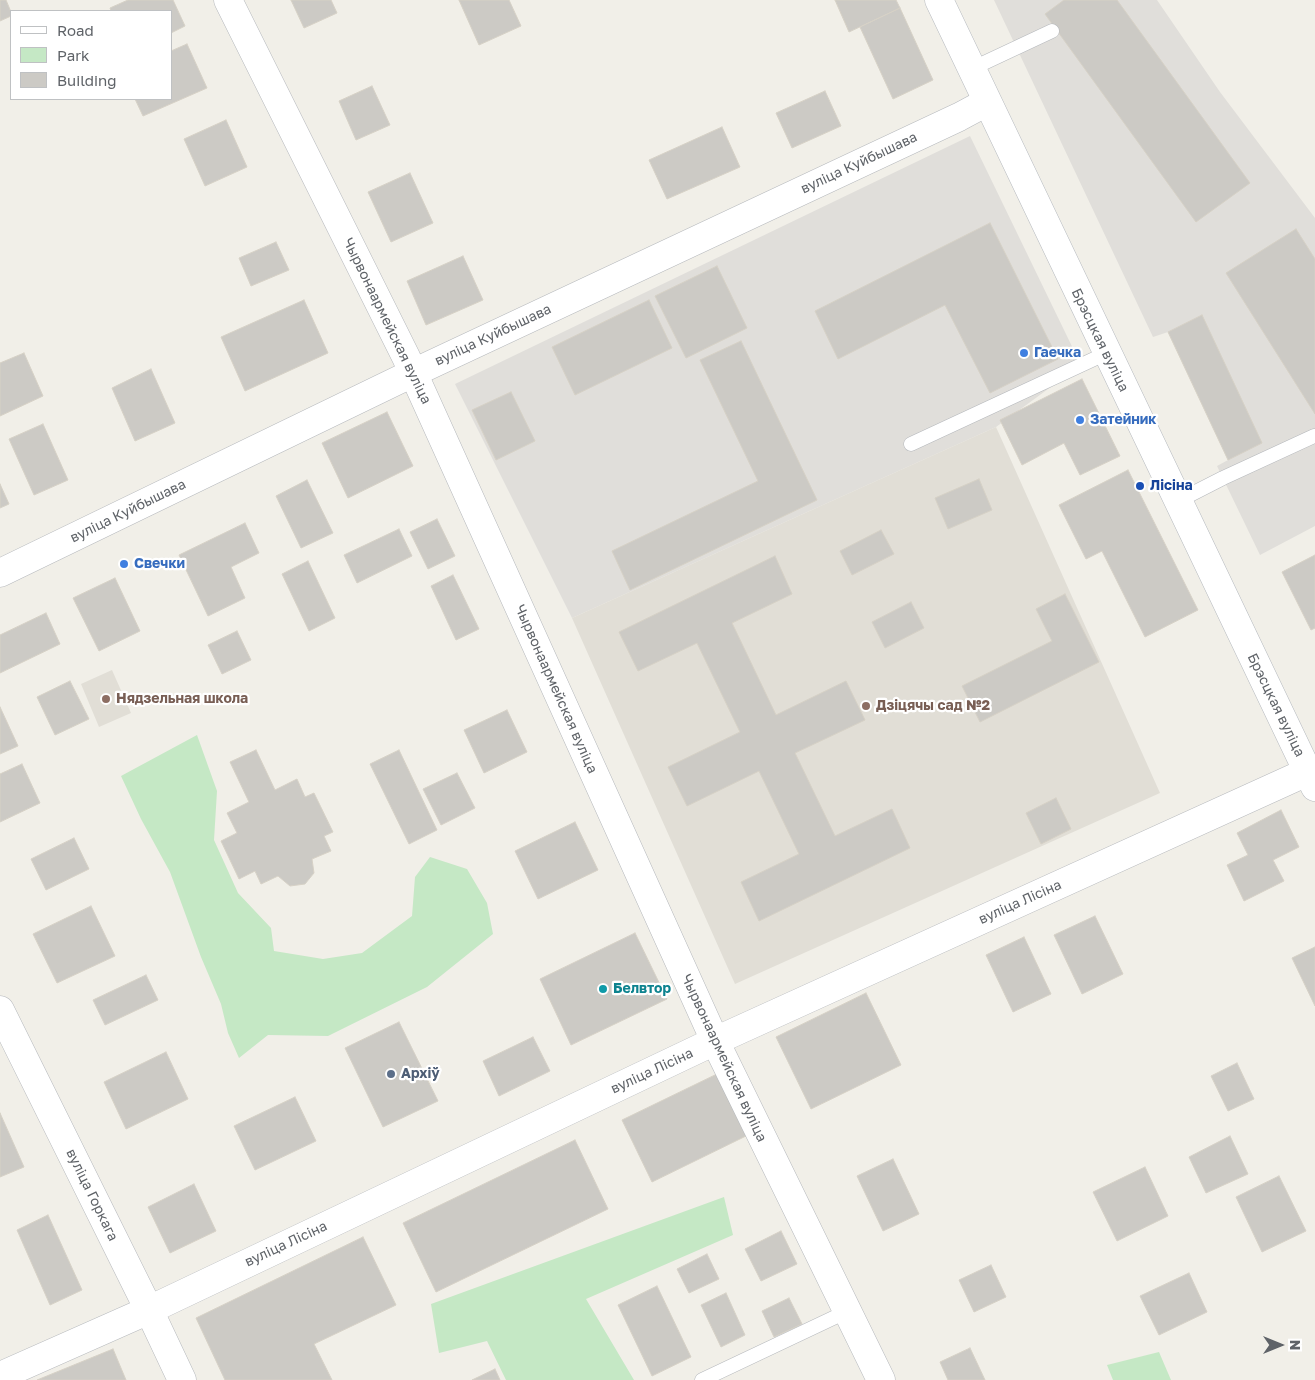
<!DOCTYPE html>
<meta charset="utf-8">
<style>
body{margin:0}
#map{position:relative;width:1315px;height:1380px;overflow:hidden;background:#f1efe8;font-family:"Golos Text",sans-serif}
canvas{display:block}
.legend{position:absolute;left:10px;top:10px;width:162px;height:90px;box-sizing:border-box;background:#fff;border:1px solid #bfc1c3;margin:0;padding:6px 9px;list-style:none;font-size:15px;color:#5f6368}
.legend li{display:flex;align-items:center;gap:10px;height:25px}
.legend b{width:25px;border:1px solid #bfc1c3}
.north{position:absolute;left:1255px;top:1320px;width:50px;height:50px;-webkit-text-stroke:4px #fff;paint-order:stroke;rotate:90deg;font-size:14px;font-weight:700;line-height:20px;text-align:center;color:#5f6368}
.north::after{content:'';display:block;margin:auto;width:18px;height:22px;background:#5f6368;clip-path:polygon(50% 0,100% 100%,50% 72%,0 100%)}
</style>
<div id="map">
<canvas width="1315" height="1380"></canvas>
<ul class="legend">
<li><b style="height:6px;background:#fff"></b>Road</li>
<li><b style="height:14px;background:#c5e8c5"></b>Park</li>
<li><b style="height:14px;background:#cccac5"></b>Building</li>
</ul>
<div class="north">N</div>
</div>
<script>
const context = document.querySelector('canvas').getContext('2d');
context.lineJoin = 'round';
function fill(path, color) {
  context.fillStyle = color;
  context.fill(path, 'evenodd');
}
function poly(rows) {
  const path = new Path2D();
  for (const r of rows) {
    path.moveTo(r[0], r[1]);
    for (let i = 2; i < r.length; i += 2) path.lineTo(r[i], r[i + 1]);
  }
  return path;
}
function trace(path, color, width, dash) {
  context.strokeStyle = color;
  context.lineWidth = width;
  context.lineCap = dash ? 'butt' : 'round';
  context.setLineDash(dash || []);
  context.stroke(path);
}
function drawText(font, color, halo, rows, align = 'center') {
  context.font = font + ' "Golos Text",sans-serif';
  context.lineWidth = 4.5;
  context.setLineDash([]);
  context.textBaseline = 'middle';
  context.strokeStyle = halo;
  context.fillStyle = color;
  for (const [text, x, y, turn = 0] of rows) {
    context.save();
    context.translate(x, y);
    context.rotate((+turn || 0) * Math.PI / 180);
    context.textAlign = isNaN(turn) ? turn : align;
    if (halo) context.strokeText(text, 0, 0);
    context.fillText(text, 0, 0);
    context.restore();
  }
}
fill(poly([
 [994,0,1157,0,1220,92,1315,218,1315,526,1260,555,1217,466,1228,460,1168,332,1153,337],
 [970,136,1081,365,996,427,572,618,455,384]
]), '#e0deda');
fill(poly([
 [996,427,1160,793,735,984,572,618],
 [112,670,131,713,99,727,81,684]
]), '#e1ded6');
fill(poly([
 [197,735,217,791,214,840,238,893,271,928,274,951,323,959,362,953,412,916,415,877,430,857,467,869,487,903,493,934,427,987,328,1036,268,1035,239,1058,228,1033,221,1004,201,957,170,872,141,819,121,776],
 [724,1197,733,1235,586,1299,634,1380,506,1380,487,1341,439,1353,431,1304],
 [1159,1352,1171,1380,1113,1380,1107,1365]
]), '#c5e8c5');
const building = poly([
 [0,0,6,0,11,12,11,16,0,21,0,0],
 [128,0,173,0,185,26,171,33,171,11,111,11,110,8,128,0],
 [291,0,331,0,337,13,304,28,291,0],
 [459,0,509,0,521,26,479,45,459,0],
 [835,0,896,0,900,8,849,32,835,0],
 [1064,0,1117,0,1250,183,1196,222,1045,14,1064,0],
 [900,8,933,80,893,99,860,27,900,8],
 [187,44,207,88,143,116,135,99,171,99,171,51,187,44],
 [372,86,390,125,356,140,339,101,372,86],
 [825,91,841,126,792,148,776,113,825,91],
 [226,120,247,167,205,186,184,139,226,120],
 [722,127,740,167,667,199,649,160,722,127],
 [410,173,433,223,391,242,368,192,410,173],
 [990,223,1058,359,990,393,945,305,838,359,815,311,990,223],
 [1296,229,1315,259,1315,414,1226,273,1296,229],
 [276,242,289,270,251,286,239,258,276,242],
 [463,256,483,300,426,325,407,281,463,256],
 [717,266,747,328,686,358,655,296,717,266],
 [304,300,328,353,245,391,221,337,304,300],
 [649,300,672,348,575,395,552,347,649,300],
 [1202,315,1262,443,1228,460,1168,332,1202,315],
 [741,341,817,500,630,590,612,551,758,481,700,360,741,341],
 [24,353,43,396,0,416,0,363,24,353],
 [151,369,175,423,135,441,112,388,151,369],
 [1082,379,1120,456,1080,475,1064,443,1022,465,1000,420,1082,379],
 [511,392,535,441,496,460,472,410,511,392],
 [387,412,413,466,348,498,322,443,387,412],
 [43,424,68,480,34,495,9,439,43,424],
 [1128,470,1198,610,1145,637,1102,551,1086,559,1059,505,1128,470],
 [979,479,992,510,948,529,935,498,979,479],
 [307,480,333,533,301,548,276,496,307,480],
 [0,484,9,504,0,508,0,484],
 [437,519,455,556,428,569,410,532,437,519],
 [245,523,259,553,231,567,245,598,208,616,179,555,245,523],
 [399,529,412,556,357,583,344,555,399,529],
 [881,530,894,554,852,575,840,551,881,530],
 [1315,555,1315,628,1311,630,1282,572,1315,555],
 [775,556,792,594,732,623,776,715,846,681,865,720,795,753,835,836,892,809,910,848,759,921,741,882,799,854,759,771,687,806,668,767,740,732,697,643,638,671,619,632,775,556],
 [308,561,335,618,309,631,282,574,308,561],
 [453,575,479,629,456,640,431,586,453,575],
 [115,578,140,631,99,651,73,598,115,578],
 [1065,594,1099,662,980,722,962,686,1052,641,1036,609,1065,594],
 [911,602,924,628,885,648,872,622,911,602],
 [46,613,60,644,0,673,0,635,46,613],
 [237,631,251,660,222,674,208,645,237,631],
 [70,681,89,719,55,735,37,697,70,681],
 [0,707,18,746,0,754,0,707],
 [507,710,527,752,484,773,464,730,507,710],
 [256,750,275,790,297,779,305,797,314,793,333,832,324,836,331,851,312,859,314,873,305,884,290,886,278,876,261,884,255,871,239,879,221,841,237,833,227,813,249,802,230,762,256,750],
 [399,750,437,830,409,844,370,764,399,750],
 [22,764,40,803,0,822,0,774,22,764],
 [457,773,475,808,441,825,423,789,457,773],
 [1056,798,1071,829,1041,844,1026,813,1056,798],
 [1281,810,1299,847,1273,860,1284,881,1244,901,1227,865,1248,855,1237,833,1281,810],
 [575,822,598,870,538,899,515,851,575,822],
 [74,838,89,869,46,890,31,859,74,838],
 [91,906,115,956,57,983,33,934,91,906],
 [1095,916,1123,974,1082,994,1054,935,1095,916],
 [635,933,667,999,571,1045,540,979,635,933],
 [1024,937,1051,994,1013,1012,986,955,1024,937],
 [1315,947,1315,1006,1292,958,1315,947],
 [146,975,158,1000,105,1025,93,1000,146,975],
 [866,993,901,1065,811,1109,776,1037,866,993],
 [399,1022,438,1101,383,1127,345,1048,399,1022],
 [533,1037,550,1071,499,1096,483,1061,533,1037],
 [166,1052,188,1099,126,1129,104,1082,166,1052],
 [1237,1063,1254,1099,1228,1111,1211,1076,1237,1063],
 [719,1073,748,1135,652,1182,622,1120,719,1073],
 [295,1097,316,1141,255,1170,234,1126,295,1097],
 [0,1113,24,1167,0,1177,0,1113],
 [1230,1136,1248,1174,1206,1193,1189,1157,1230,1136],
 [575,1140,608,1209,436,1292,403,1223,575,1140],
 [893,1159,919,1214,883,1231,857,1176,893,1159],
 [1145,1167,1168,1216,1117,1241,1093,1192,1145,1167],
 [1279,1176,1306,1231,1262,1252,1236,1197,1279,1176],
 [194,1184,216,1231,170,1253,148,1207,194,1184],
 [48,1215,82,1290,50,1305,17,1230,48,1215],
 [781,1231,797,1264,761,1281,745,1249,781,1231],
 [363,1237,396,1305,314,1344,332,1380,225,1380,196,1318,363,1237],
 [707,1254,719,1279,689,1293,677,1269,707,1254],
 [991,1265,1006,1297,974,1312,959,1280,991,1265],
 [1189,1273,1207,1312,1159,1335,1140,1296,1189,1273],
 [657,1286,691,1357,652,1376,618,1305,657,1286],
 [726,1293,745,1335,721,1347,701,1305,726,1293],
 [789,1298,802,1324,774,1337,762,1311,789,1298],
 [970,1348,985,1380,948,1380,940,1362,970,1348],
 [113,1349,126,1380,37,1380,113,1349],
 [495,1369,500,1380,472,1380,495,1369]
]);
fill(building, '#cccac5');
trace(building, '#d6d1c6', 1);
const service = poly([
 [971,69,1052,31],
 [911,444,1107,353],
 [1178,501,1223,478,1314,436],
 [702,1380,848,1311]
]);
const minor = poly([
 [228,0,406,357,715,1041,881,1380],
 [0,1010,149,1310,182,1380],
 [0,1376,149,1310,715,1041,1307,772]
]);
const tertiary = poly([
 [0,573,413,373,959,117,987,102]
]);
const secondary = poly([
 [939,0,1315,787]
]);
trace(service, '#b5b8bc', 15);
trace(minor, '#b5b8bc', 29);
trace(tertiary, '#b5b8bc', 29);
trace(secondary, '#b6babf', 29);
trace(service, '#fff', 14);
trace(minor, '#fff', 28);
trace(tertiary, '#fff', 28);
trace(secondary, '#fff', 28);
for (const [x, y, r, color] of [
 [1024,353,5,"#3f7fe0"],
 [1080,420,5,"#3f7fe0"],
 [1140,486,5,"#1a4fb4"],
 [124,564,5,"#3f7fe0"],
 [106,699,5,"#8d6e63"],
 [866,706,5,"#8d6e63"],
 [603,989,5,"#0f9aa8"],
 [391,1074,5,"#5c6f8a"]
]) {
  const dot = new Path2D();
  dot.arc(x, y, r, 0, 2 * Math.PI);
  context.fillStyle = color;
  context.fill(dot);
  trace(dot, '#fff', 2);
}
drawText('14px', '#5f6368', '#fff', [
 ["вуліца Куйбышава",859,163,-25],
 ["Чырвонаармейская вуліца",387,321,64],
 ["вуліца Куйбышава",493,335,-25],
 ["Брэсцкая вуліца",1100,340,64],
 ["вуліца Куйбышава",128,511,-26],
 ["Чырвонаармейская вуліца",556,689,66],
 ["Брэсцкая вуліца",1276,705,64],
 ["вуліца Лісіна",1020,902,-24],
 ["Чырвонаармейская вуліца",724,1058,65],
 ["вуліца Лісіна",652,1071,-25],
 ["вуліца Горкага",92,1195,64],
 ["вуліца Лісіна",286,1244,-25]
]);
drawText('bold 14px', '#366cbe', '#fff', [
 ["Гаечка",1034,353],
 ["Затейник",1090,420],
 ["Свечки",134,564]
], 'left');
drawText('bold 14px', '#164399', '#fff', [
 ["Лісіна",1150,486]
], 'left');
drawText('bold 14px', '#785e54', '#fff', [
 ["Нядзельная школа",116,699],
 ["Дзіцячы сад №2",876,706]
], 'left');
drawText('bold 14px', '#0d838f', '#fff', [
 ["Белвтор",613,989]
], 'left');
drawText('bold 14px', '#4e5e75', '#fff', [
 ["Архіў",401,1074]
], 'left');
</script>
